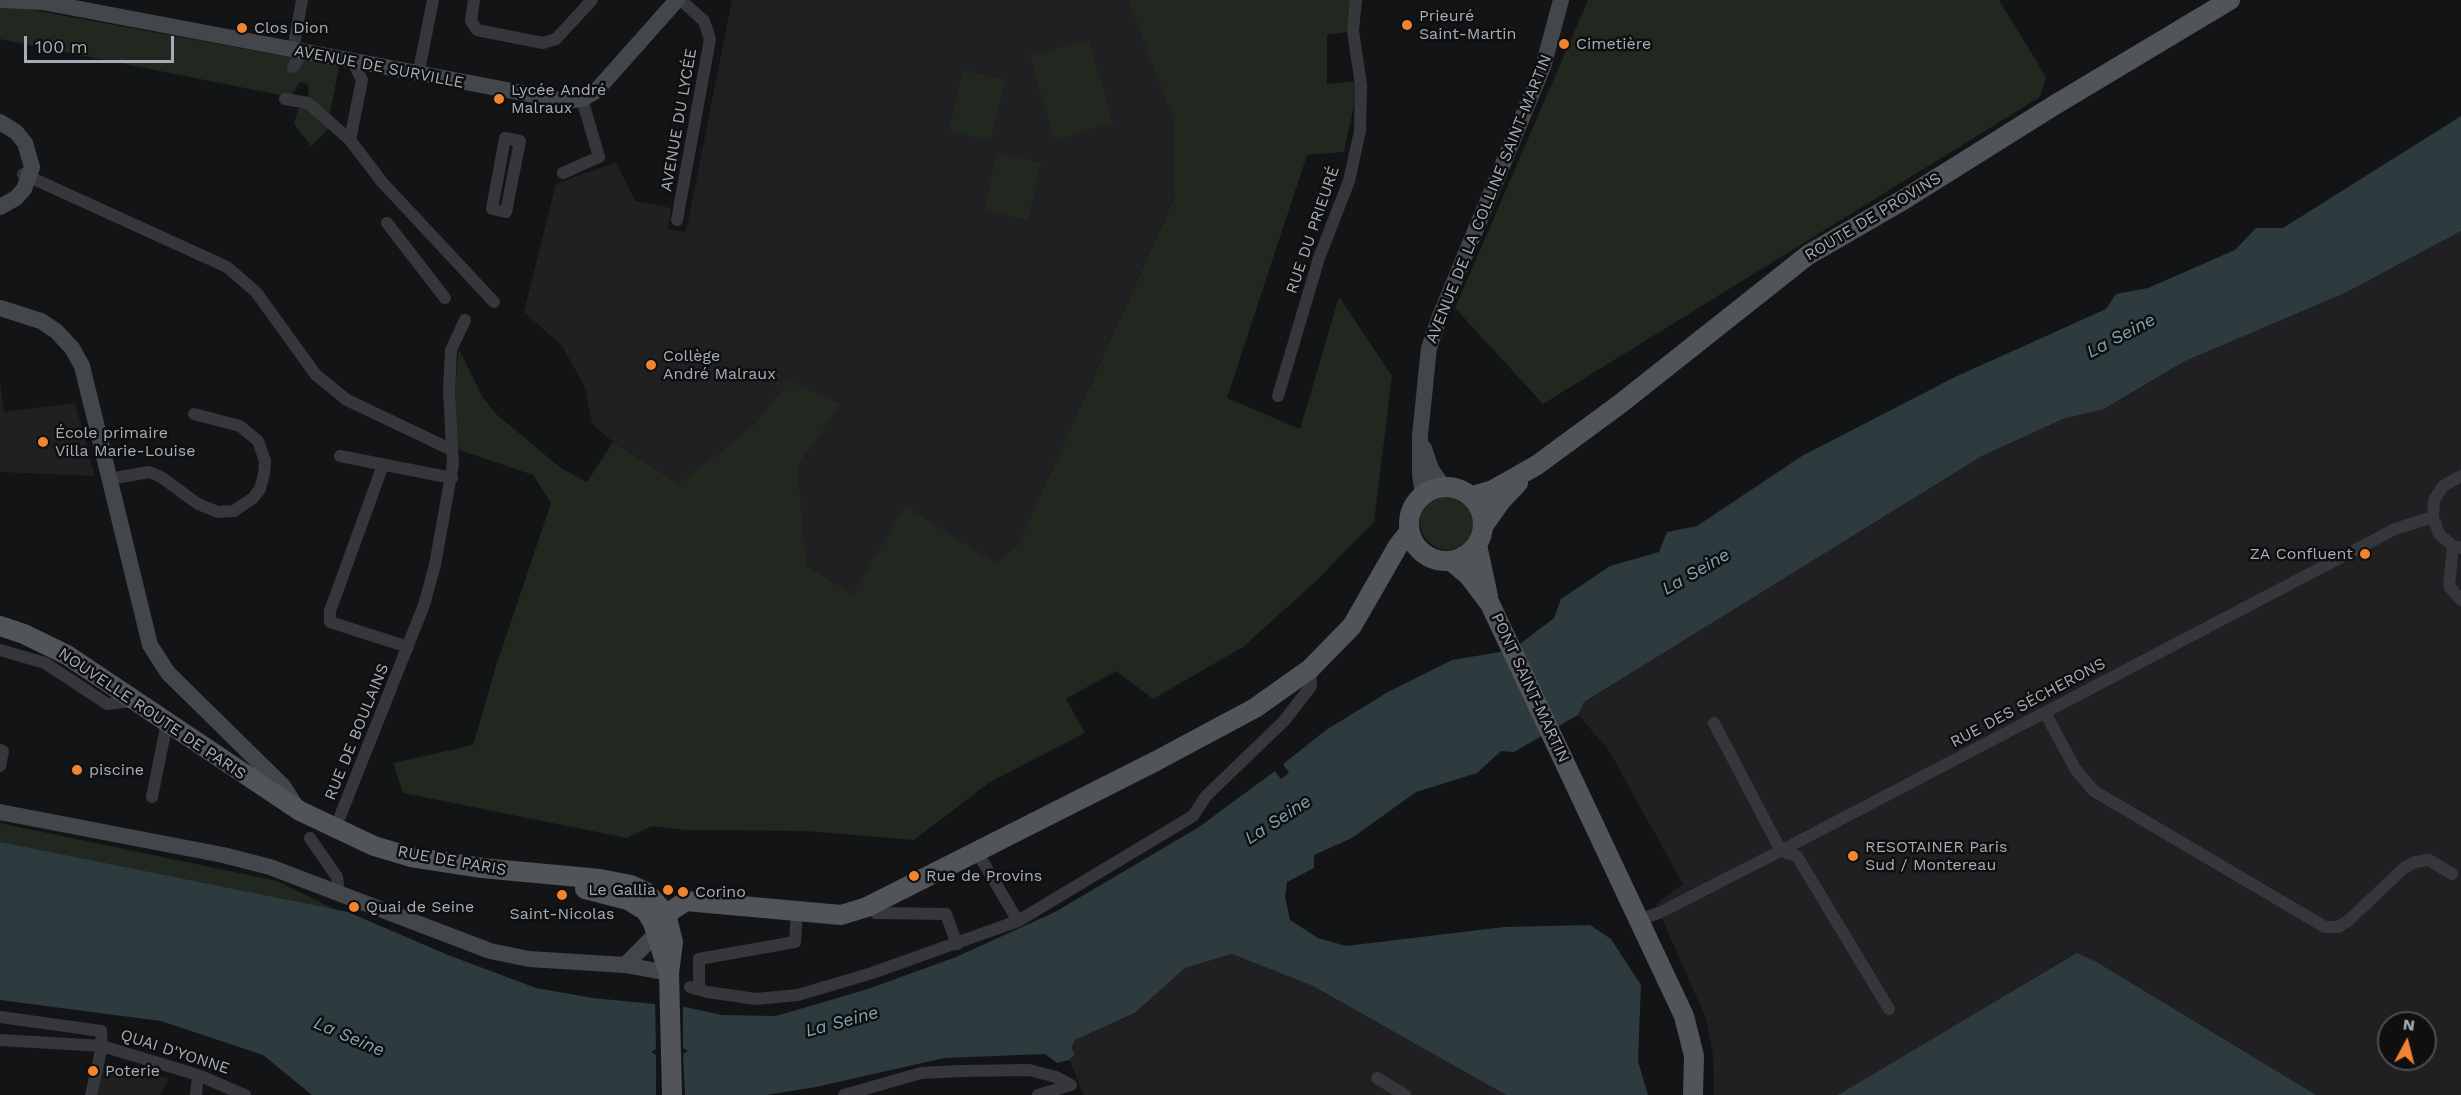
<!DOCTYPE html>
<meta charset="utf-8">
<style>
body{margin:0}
#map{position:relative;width:2461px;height:1095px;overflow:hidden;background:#131415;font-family:"Work Sans",sans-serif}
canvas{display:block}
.north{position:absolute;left:2377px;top:1011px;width:60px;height:60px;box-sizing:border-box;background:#0f0f10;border:2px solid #4b4f52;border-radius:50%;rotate:7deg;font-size:16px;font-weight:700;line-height:24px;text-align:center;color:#a5aeb6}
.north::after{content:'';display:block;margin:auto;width:21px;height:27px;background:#f18430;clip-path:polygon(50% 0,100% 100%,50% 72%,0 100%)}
.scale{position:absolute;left:24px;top:36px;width:150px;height:27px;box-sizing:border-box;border:3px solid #a5aeb6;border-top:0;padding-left:8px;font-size:18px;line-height:21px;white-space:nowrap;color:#a5aeb6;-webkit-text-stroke:4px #0f0f10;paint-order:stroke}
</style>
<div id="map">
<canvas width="2461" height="1095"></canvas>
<div class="north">N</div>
<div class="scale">100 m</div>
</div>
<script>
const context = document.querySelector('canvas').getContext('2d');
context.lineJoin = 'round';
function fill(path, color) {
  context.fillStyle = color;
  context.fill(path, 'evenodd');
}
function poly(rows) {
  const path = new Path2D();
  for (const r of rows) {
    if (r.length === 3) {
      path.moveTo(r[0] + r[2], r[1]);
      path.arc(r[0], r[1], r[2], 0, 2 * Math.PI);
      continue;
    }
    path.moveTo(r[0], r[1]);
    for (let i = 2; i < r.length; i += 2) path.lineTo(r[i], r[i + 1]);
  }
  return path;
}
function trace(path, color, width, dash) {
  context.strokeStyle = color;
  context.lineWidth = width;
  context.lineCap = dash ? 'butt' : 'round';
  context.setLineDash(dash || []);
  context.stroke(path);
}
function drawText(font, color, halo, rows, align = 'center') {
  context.font = font + ' "Work Sans",sans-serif';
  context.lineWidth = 5;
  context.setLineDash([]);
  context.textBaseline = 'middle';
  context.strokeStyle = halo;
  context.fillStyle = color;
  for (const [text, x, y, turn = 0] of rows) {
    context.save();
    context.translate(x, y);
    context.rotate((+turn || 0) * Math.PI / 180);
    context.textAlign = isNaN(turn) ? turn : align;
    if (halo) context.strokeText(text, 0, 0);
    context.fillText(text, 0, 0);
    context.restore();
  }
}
fill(poly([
 [732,0,1218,0,1198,144,1018,545,998,564,901,621,853,594,613,442,592,424,585,387,562,346,524,312,556,184,616,162,635,201,671,208,668,229,686,232],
 [2461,231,2461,1095,1714,1095,1713,1055,1706,1019,1656,904,1683,884,1608,749,1578,715,1584,702,1982,456,2063,419,2104,409,2183,362,2345,293],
 [2389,1023,2425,1023,2425,1059,2389,1059],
 [0,382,4,412,75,403,95,476,0,472],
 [1232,954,1313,986,1506,1095,1084,1095,1069,1060,1075,1054,1071,1048,1075,1040,1136,1013,1185,968],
 [103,1062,169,1078,160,1095,97,1095]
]), '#202022');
fill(poly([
 [1128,0,1351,0,1353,31,1327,35,1327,84,1359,81,1344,152,1307,155,1227,398,1300,429,1339,297,1392,376,1374,522,1314,583,1243,647,1153,699,1116,671,1066,699,1085,733,990,782,914,840,805,831,686,830,652,826,627,838,403,793,393,763,473,745,496,666,551,503,533,475,459,450,453,403,459,349,483,398,497,415,561,468,587,482,613,442,679,484,754,426,789,381,841,404,797,466,806,565,853,594,905,506,997,564,1018,545,1175,196,1173,118],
 [1588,0,1999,0,2046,77,2040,97,1543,404,1455,308],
 [0,4,339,66,327,130,311,146,294,124,298,109,309,99,308,84,300,82,290,97,0,39],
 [1089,40,1113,123,1054,140,1030,56],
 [963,70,1005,80,991,141,949,131],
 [997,153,1041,163,1028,220,984,210],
 [1448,522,28],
 [0,823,277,881,344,914,0,845]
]), '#202820');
fill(poly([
 [2461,116,2461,231,2345,293,2183,362,2104,409,2063,419,1982,456,1584,702,1578,715,1514,752,1501,751,1477,773,1416,792,1352,838,1314,855,1314,868,1287,882,1285,897,1290,920,1318,938,1346,946,1504,927,1590,925,1611,939,1641,985,1638,1061,1648,1095,1506,1095,1313,986,1232,954,1185,968,1135,1013,1075,1040,1071,1048,1075,1054,1069,1060,1057,1063,1045,1054,944,1058,816,1087,766,1095,312,1095,263,1055,161,1021,0,1000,0,842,348,912,448,955,536,988,593,998,685,1007,722,1015,776,1016,868,989,956,957,1055,912,1199,827,1275,771,1281,779,1289,773,1283,764,1326,730,1388,692,1452,660,1512,650,1554,618,1561,599,1610,566,1659,552,1667,532,1697,526,1802,456,1955,377,2106,309,2116,294,2148,288,2235,250,2256,228,2283,228],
 [2077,953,2098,963,2316,1095,1838,1095]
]), '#2d3a3e');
fill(poly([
 [655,1001,683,1004,683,1048,688,1051,683,1054,685,1095,656,1095,656,1055,651,1052,656,1049]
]), '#131415');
trace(poly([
 [474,0,471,21,477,30,543,43,556,39,592,0],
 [293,50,302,0],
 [353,62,362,80,350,140,382,182,494,302],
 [293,67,302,53],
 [418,75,433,0],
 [285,99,308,103,350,140],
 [505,138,520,141,506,212,492,209,505,138],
 [563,173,599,157,582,99],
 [23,174,227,267,256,292,316,375,347,400,450,449],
 [677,220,710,39,704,21,681,0],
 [387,223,445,298],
 [1278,396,1319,258,1349,181,1360,131,1361,85,1353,31,1356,0],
 [340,456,452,478],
 [383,465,330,611,330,622,408,647],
 [2461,476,2443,486,2434,500,2433,517,2439,534,2453,546,2461,548],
 [109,479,149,472,161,477,198,504,218,512,234,511,253,498,260,489,264,474,265,461,258,441,240,426,194,414],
 [2453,546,2449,586,2461,600],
 [0,650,45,663,107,704,132,701],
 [2045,713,2076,770,2094,791,2325,927,2338,927,2348,921,2404,868,2415,862,2429,860,2452,874],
 [1714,723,1781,851,1797,856,1889,1009],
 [0,750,3,751,0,766],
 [152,797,167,723],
 [335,829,424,605,435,565,453,464,449,391,451,350,465,320],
 [310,838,337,877,339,893],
 [977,852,1018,921],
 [872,905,876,913,946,914,957,944],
 [1639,920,1661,912,1788,847,2395,529,2433,517],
 [690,987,707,992,756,999,798,995,872,973,1018,921,1193,816,1206,796,1284,721,1311,686,1310,669],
 [699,989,699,959,795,942,797,912],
 [0,1017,101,1031,102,1046,91,1095],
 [0,1040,102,1046,198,1075,245,1095],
 [1377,1078,1405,1095],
 [196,1095,198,1075],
 [844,1095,921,1073,961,1071,1029,1070,1056,1077,1071,1085],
 [1038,1095,1071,1085]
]), '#35373a', 12);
trace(poly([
 [2,0,42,2],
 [32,0,565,101,582,99,596,91,677,0],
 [0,122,16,132,25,143,32,167,24,189,16,198,0,207],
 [0,308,41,321,56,331,72,348,82,366,150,645,168,673,283,786,296,806],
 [1424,448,1431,469,1443,486],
 [1423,494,1420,474,1420,435,1429,348,1440,316,1543,67,1561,0],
 [0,812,223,855,270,867,490,951,529,959,625,965,669,973],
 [625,965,656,934]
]), '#43464a', 16);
trace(poly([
 [1446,524,37],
 [1472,496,1493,490,1537,465,1620,404,1808,255,1903,200,2053,106,2230,0],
 [1484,525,1501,501,1518,483],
 [1477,545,1488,596],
 [1451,561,1468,575,1490,604,1684,1016,1694,1056,1693,1095],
 [0,626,24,634,67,655,300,811,374,846,411,857,482,868,600,879,631,885,646,892,666,914,673,942,669,973,672,1095],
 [585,889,628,900,646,911,653,923,667,968],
 [653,923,686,901,841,915,867,907,1156,761,1255,708,1310,669,1352,626,1398,546,1409,532]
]), '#515459', 20);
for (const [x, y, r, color] of [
 [1407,25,6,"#f18430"],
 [242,28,6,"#f18430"],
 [1564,44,6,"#f18430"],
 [499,99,6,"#f18430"],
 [651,365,6,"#f18430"],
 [43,442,6,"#f18430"],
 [2365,554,6,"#f18430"],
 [77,770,6,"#f18430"],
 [1853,856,6,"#f18430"],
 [914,876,6,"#f18430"],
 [668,890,6,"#f18430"],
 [683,892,6,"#f18430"],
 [562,895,6,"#f18430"],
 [354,907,6,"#f18430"],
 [93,1071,6,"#f18430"]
]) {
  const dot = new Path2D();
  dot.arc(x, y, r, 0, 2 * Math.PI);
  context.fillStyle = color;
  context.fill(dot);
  trace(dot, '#0f0f10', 2);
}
drawText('16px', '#a5aeb6', '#0f0f10', [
 ["Prieuré",1419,16],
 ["Saint-Martin",1419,34],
 ["Clos Dion",254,28],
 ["Cimetière",1576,44],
 ["Lycée André",511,90],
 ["Malraux",511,108],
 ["Collège",663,356],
 ["André Malraux",663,374],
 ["École primaire",55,433],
 ["Villa Marie-Louise",55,451],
 ["ZA Confluent",2353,554,"right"],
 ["piscine",89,770],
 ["RESOTAINER Paris",1865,847],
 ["Sud / Montereau",1865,865],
 ["Rue de Provins",926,876],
 ["Le Gallia",656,890,"right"],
 ["Corino",695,892],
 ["Quai de Seine",366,907],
 ["Saint-Nicolas",562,914,"center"],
 ["Poterie",105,1071]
], 'left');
drawText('16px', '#a5aeb6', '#0f0f10', [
 ["AVENUE DE SURVILLE",379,67,11],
 ["AVENUE DU LYCÉE",679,120,-80],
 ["AVENUE DE LA COLLINE SAINT-MARTIN",1489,199,-68],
 ["ROUTE DE PROVINS",1873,217,-31],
 ["RUE DU PRIEURÉ",1313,230,-71],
 ["PONT SAINT-MARTIN",1530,688,65],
 ["RUE DES SÉCHERONS",2028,703,-28],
 ["NOUVELLE ROUTE DE PARIS",152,714,34],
 ["RUE DE BOULAINS",357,732,-68],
 ["RUE DE PARIS",452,861,10],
 ["QUAI D'YONNE",175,1052,18]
]);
drawText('italic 18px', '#7ca4b1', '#0f0f10', [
 ["La Seine",2121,336,-28],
 ["La Seine",1696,572,-30],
 ["La Seine",1278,820,-33],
 ["La Seine",842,1022,-15],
 ["La Seine",349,1037,23]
]);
</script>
